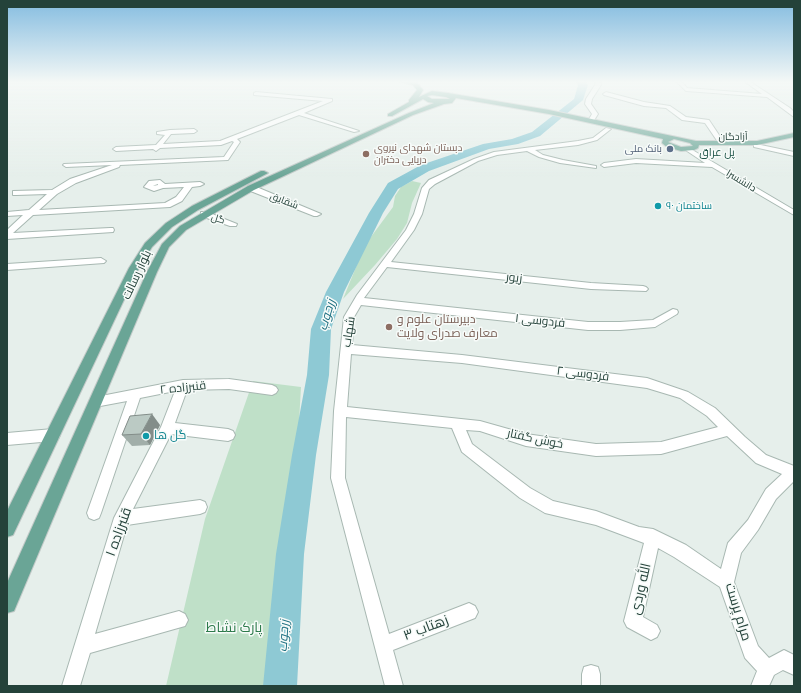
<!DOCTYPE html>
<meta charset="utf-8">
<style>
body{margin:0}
#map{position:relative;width:801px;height:693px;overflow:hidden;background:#e6efeb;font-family:Karla,sans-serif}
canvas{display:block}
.frame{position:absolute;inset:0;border:8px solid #24423a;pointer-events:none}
</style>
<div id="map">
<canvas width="801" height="693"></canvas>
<div class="frame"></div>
</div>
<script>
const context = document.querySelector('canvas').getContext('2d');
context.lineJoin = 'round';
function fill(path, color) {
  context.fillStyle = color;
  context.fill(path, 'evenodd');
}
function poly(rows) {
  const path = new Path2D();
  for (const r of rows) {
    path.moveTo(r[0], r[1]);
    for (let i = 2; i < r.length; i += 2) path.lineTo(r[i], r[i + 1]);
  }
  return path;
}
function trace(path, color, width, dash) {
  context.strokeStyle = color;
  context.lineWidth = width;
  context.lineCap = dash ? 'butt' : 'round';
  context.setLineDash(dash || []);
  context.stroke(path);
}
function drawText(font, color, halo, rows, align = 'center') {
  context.font = font + ' Karla,Cairo,sans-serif';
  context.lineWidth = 3;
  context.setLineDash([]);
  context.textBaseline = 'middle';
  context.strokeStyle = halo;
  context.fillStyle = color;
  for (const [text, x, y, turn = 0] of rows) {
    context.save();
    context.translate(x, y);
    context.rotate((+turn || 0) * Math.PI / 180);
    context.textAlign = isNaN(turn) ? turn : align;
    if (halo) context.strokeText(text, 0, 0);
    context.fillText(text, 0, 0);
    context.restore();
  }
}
fill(poly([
 [412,181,421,183,412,203,407,223,397,239,375,265,343,299,365,245,393,207,395,196,401,187],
 [253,381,301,387,284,686,166,686,205,519]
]), '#bfe0c8');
fill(poly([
 [576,81,585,81,588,85,583,100,540,136,518,144,489,149,429,171,398,189,383,213,344,292,331,329,329,375,316,455,304,554,297,686,263,686,276,554,292,455,307,375,311,329,326,292,369,213,388,183,421,165,483,144,512,139,532,132,574,99,578,85,576,81]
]), '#8ec9d4');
const minor = poly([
 [596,81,600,81,601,85,592,99,591,104,598,114,593,122,591,123,588,121,592,114,585,104,586,99,595,85,596,81],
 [676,81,681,81,687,88,762,94,744,81,749,81,790,108,794,112,794,117,767,97,686,91,676,81],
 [256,92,332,99,332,101,304,113,359,131,354,132,299,115,237,139,240,142,228,160,120,165,119,167,76,183,57,194,39,210,165,203,176,197,184,187,163,188,154,191,144,187,149,181,160,180,165,184,200,182,204,184,200,186,192,187,182,201,170,207,33,215,13,233,110,228,113,228,114,230,113,232,7,239,7,230,23,215,7,216,7,212,29,210,47,194,16,195,13,195,13,191,52,190,70,179,112,165,66,167,63,165,64,164,224,157,234,142,232,141,221,145,160,148,156,151,153,149,116,151,113,149,116,147,156,145,165,135,157,134,157,132,170,130,194,129,197,131,194,133,171,134,163,144,220,141,323,101,254,95,254,93,256,92],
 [158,184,158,185,153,186,155,185,158,184],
 [606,92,644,102,670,106,686,117,709,120,725,144,720,145,705,123,682,120,666,108,644,106,604,95,603,94,606,92],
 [606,128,611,129,597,140,578,145,535,150,543,155,563,160,596,166,596,168,560,163,539,157,527,151,497,155,478,161,435,184,429,189,422,214,414,230,391,262,591,283,643,286,646,287,648,289,646,291,591,289,387,267,364,298,588,322,620,322,653,320,673,309,677,310,678,312,677,314,655,327,620,330,588,330,361,305,354,317,352,345,462,355,647,378,688,392,715,408,745,437,766,455,794,466,794,481,776,499,758,530,741,553,734,582,758,646,769,658,784,650,794,655,794,675,783,670,774,675,769,686,751,686,757,671,745,658,720,587,674,557,658,548,643,617,657,625,660,631,657,637,651,640,627,627,624,621,644,543,596,525,545,513,520,498,462,452,452,428,346,417,345,478,389,634,469,603,475,606,478,612,475,618,393,650,403,686,385,686,331,478,334,411,344,317,357,295,406,230,414,214,422,188,429,180,474,159,494,152,578,141,593,138,606,128],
 [351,354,462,363,647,388,680,398,707,416,718,427,661,442,596,444,526,434,480,421,347,407,351,354],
 [466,430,480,431,526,446,596,456,661,454,727,436,756,463,782,474,766,489,748,520,728,543,721,569,686,545,653,529,639,527,596,511,553,501,530,488,472,444,466,430],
 [756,144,794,152,794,156,754,147,754,145,756,144],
 [689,148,794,210,794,215,712,167,636,163,604,167,601,165,604,163,636,159,705,163,687,151,686,150,689,148],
 [248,186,254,186,321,214,317,216,314,216,248,190,248,186],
 [201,212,207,212,237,224,236,226,230,226,201,216,201,212],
 [101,258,106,261,104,263,7,270,7,264,101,258],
 [229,379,272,385,276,387,278,390,276,393,272,395,229,389,187,390,175,423,228,429,233,431,235,435,233,439,228,441,171,434,133,509,200,500,205,502,207,507,205,512,200,514,127,525,95,634,179,611,185,614,188,620,185,626,90,653,80,686,62,686,114,518,161,427,175,391,140,398,101,513,99,518,94,520,89,518,87,513,127,401,95,407,91,406,89,402,91,398,183,380,229,379],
 [53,429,58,431,60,435,58,439,53,441,7,445,7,433,53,429],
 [591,665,598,667,600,674,600,686,582,686,582,674,584,667,591,665]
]);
const major = poly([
 [399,81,417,83,423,90,419,97,432,91,448,93,549,110,696,141,757,141,794,133,794,137,757,145,699,145,698,148,694,150,681,151,667,147,662,143,663,139,549,114,456,98,452,103,444,104,413,115,254,190,186,230,169,247,157,272,14,611,7,613,7,583,147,272,162,244,180,226,248,186,409,113,434,103,428,102,423,99,392,116,388,116,388,114,409,102,409,100,417,90,413,85,399,81],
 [432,95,446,97,450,99,432,99,427,96,432,95],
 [674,139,690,143,693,146,681,147,668,142,674,139],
 [261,171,264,171,268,173,198,210,172,227,152,247,139,268,13,535,7,537,7,511,129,268,145,243,166,223,192,206,261,171]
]);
trace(minor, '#a8b8b2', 2);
trace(major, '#c2cac8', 2);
fill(minor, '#fff');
fill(major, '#6aa596');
fill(poly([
 [160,425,150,445,132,446,122,435]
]), '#a1aea9');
fill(poly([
 [152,414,160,425,150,445,141,434]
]), '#838d89');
const building = poly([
 [152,414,141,434,122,435,130,416,152,414]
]);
fill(building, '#bbcac4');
trace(building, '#838d89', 1);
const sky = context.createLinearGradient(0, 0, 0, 178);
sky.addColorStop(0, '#84bce0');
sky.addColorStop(0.46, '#f4f8f6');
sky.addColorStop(1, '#f4f8f600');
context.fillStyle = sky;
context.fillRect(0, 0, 801, 178);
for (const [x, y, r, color] of [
 [670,149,4,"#5c6f8a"],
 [366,154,4,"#8d6e63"],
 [658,206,4,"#0f9aa8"],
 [389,327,4,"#8d6e63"],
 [146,436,4,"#0f9aa8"]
]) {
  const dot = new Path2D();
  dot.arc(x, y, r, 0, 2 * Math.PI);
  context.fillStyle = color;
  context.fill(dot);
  trace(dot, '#f7fbf9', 1.5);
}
drawText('10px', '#24423a', '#f7fbf9', [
 ["آزادگان",733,137,-1],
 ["دانشسرا",741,181,31],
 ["شقایق",284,201,21],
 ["گل",218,219,17]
]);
drawText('10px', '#785e54', '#f7fbf9', [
 ["دبستان شهدای نیروی",374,148],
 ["دریایی دختران",374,160]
], 'left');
drawText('10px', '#4e5e75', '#f7fbf9', [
 ["بانک ملی",662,149]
], 'right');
drawText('10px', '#0d838f', '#f7fbf9', [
 ["ساختمان ۹۰",666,206]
], 'left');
drawText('11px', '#1f5548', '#f7fbf9', [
 ["پل عراق",717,153]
]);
drawText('12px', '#24423a', '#f7fbf9', [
 ["بلوار رسالت",137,275,-65],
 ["زیور",514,278,6],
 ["فردوسی ۱",540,321,6],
 ["شهاب",349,332,-81],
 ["فردوسی ۲",583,374,7],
 ["قنبرزاده ۲",183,388,-6],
 ["خوش گفتار",535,439,12]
]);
drawText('12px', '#785e54', '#f7fbf9', [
 ["دبیرستان علوم و",397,320],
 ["معارف صدرای ولایت",397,334]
], 'left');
drawText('12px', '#0d838f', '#f7fbf9', [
 ["گل ها",154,436]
], 'left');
drawText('italic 13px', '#1c6f80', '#f7fbf9', [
 ["زرجوب",327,315,-73],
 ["زرجوب",284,636,-86]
]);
drawText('14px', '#24423a', '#f7fbf9', [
 ["قنبرزاده ۱",119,532,-70],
 ["الله وردی",641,589,-77],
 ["مرام پرست",738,612,73],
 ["زهتاب ۳",426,628,-21]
]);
drawText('14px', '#2d7a4b', '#f7fbf9', [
 ["پارک نشاط",234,628]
]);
</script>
